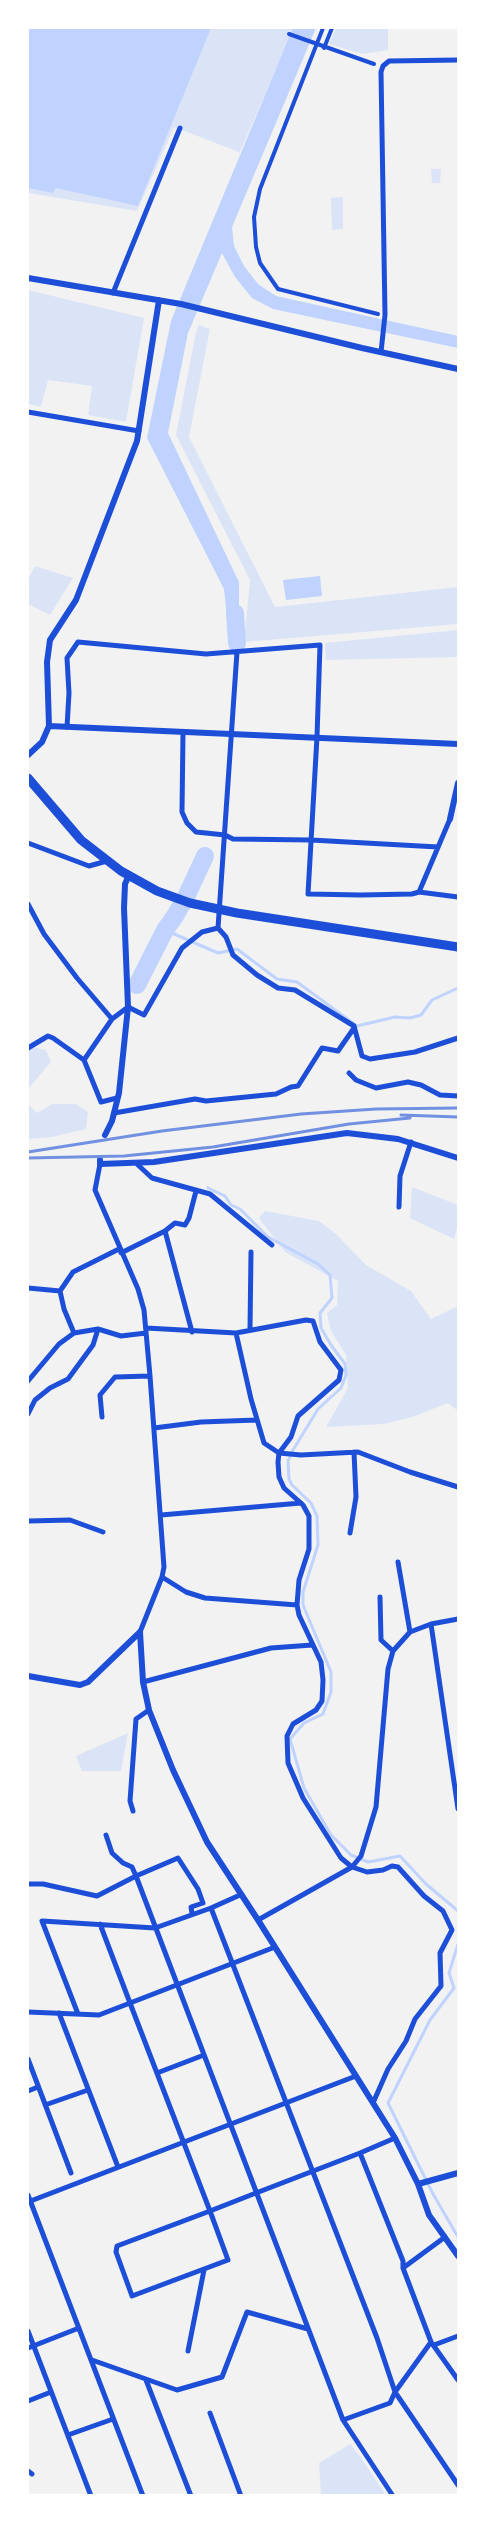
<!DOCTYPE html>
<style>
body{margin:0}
#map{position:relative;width:486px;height:2523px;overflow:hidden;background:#f2f2f2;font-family:"PT Serif",serif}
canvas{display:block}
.frame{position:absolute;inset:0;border:29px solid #fff;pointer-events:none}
</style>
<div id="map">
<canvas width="486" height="2523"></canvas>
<div class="frame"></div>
</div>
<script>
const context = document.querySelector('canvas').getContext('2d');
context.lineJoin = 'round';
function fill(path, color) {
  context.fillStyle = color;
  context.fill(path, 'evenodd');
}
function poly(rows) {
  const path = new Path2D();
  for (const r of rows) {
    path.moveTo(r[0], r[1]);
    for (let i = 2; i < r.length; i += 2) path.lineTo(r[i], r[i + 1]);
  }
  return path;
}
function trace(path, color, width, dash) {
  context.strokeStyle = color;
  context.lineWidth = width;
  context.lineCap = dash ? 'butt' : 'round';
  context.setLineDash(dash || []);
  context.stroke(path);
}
fill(poly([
 [28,28,294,28,239,154,239,152,174,127,137,211,28,193],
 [336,28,388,28,388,50,362,54,329,44],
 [431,169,441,169,440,183,432,183],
 [343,197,343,229,332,230,331,198],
 [28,290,144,318,126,422,88,415,92,386,48,380,41,407,28,404],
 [199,325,210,329,189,437,275,607,458,587,458,624,244,642,250,580,176,435,196,332],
 [35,566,73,578,50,615,28,604,28,580],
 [458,630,458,657,326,660,325,643],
 [28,1046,46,1050,51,1062,28,1089],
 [28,1104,37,1113,52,1104,76,1104,88,1112,86,1129,52,1137,28,1139],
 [412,1187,458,1205,458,1225,454,1239,410,1218],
 [265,1211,319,1221,336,1234,366,1265,411,1291,431,1319,458,1306,458,1411,448,1403,412,1417,384,1424,326,1427,348,1388,346,1355,331,1331,327,1313,337,1305,338,1281,285,1252,259,1218],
 [128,1733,121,1771,82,1771,76,1756],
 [350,2444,359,2455,386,2495,321,2495,319,2463]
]), '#dbe4f7');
fill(poly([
 [28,28,211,28,138,206,56,188,53,193,28,188],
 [293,28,316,28,232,227,234,246,244,266,258,284,276,296,458,336,458,348,273,309,252,298,235,277,222,253,188,333,168,433,239,582,239,636,229,637,224,589,147,438,171,321],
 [320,576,322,596,286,600,283,580]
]), '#bfd3fe');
trace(poly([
 [165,930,218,953,237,949,277,979,297,982,357,1026,395,1017,410,1018,421,1015,432,1000,458,988],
 [208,1188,225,1196,231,1205,240,1209,268,1237,318,1264,330,1275,332,1298,320,1313,321,1328,331,1345,345,1364,346,1375,341,1388,318,1409,293,1450,288,1461,289,1479,292,1485,311,1503,317,1516,318,1545,303,1592,303,1605,331,1672,331,1692,323,1714,304,1723,290,1739,304,1788,331,1835,351,1855,368,1862,400,1856,426,1884,458,1911],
 [458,1944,449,1973,454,1988,430,2020,388,2103,433,2194,458,2237]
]), '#bfd3fe', 3);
trace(poly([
 [235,613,237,643],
 [137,985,165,930,175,916,186,897,205,856]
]), '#bfd3fe', 18);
trace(poly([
 [323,28,260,189,254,217,256,247,260,263,278,289,378,314],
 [289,34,374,64],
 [324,48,332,28]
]), '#1d4ed8', 4);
trace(poly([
 [113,293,180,128],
 [381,352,385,315,381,72,383,66,389,61,458,60],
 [28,412,139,431],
 [67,727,69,693,67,658,78,642,206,654,320,645,317,737,308,894,361,895,412,894,419,892,450,819],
 [183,732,182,812,187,823,196,832,225,835,233,839,311,840,438,847],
 [28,843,89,866,107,861],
 [419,892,458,897],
 [28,904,44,934,77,978,112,1019],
 [218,928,226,937,233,955,257,975,278,988,295,990,354,1026,362,1056,370,1059,415,1052,458,1038],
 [28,1048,48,1036,53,1038,84,1060,101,1102,117,1098],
 [84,1060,112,1019,128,1007,144,1015,182,948,202,932,218,928,237,652],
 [349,1073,356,1080,376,1088,408,1082,421,1085,440,1095,458,1096],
 [114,1113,195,1099,206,1101,276,1094,291,1087,298,1086,322,1048,338,1051,354,1028],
 [100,1164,95,1190,138,1289,144,1310,150,1376,164,1567,162,1577,140,1632],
 [137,1164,152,1178,210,1194,272,1245],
 [399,1207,400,1176,411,1142],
 [121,1253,165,1231],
 [28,1288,60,1291],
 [146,1328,236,1333,306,1320,313,1321,320,1342,341,1370,339,1380,298,1416,291,1437,279,1453,278,1462,279,1477,284,1488,303,1505,309,1516,309,1549,299,1580,297,1605,299,1615,321,1662,323,1680,322,1701,316,1710,293,1724,287,1736,288,1763,303,1798,341,1858,352,1867,367,1872,383,1870,392,1866,398,1867,424,1896,443,1911,452,1930,440,1953,441,1986,415,2019,406,2041,388,2069,373,2103],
 [250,1329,251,1252],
 [192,1332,165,1231,175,1223,185,1225,189,1218,196,1191],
 [74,1333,64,1309,60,1291,73,1272,119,1249],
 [236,1333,251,1399,264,1443,279,1453,301,1455,358,1452,410,1472,458,1487],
 [28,1381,59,1344,74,1333,98,1329,121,1336,146,1333],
 [28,1414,35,1400,50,1388,68,1379,93,1345,98,1329],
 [102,1417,100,1395,115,1377,150,1376],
 [154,1428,201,1422,257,1420],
 [161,1515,301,1503],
 [28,1521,70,1520,103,1532],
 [350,1533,356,1497,354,1452],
 [398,1562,410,1632],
 [162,1577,186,1592,205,1598,297,1605],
 [380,1597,381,1640,393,1651],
 [431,1624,458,1809],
 [143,1682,271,1648,312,1645],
 [133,1811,130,1801,136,1719,149,1710],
 [106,1835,112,1853,123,1863,132,1867,136,1876,343,2420,393,2496],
 [28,1884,43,1884,97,1896,136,1876,178,1858,198,1889,203,1903,191,1907,192,1913],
 [211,1908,377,2338,395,2392,458,2485],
 [258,1920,352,1867,361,1856,376,1807,388,1669,393,1651,410,1632,431,1624,458,1619],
 [100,1924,130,2003,210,2211,228,2260,132,2296,116,2252,117,2246,210,2211,256,2193,360,2153,395,2138],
 [28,2012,99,2015,275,1947],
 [59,2013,118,2167],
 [78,2014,42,1921,155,1928,211,1908,240,1895],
 [28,2059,71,2173],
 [157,2073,204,2055],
 [28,2091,38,2087],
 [45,2105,88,2090],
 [360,2153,403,2261,403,2268,431,2342,458,2380],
 [28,2195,143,2496],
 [28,2202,356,2076],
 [403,2268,445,2237],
 [28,2331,91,2496],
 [434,2345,458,2336],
 [28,2348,79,2328],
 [188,2351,204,2270],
 [92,2360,177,2390,222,2377,247,2312,308,2329],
 [146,2380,191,2496],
 [28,2401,51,2392],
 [210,2413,241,2496],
 [343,2420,390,2403,395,2392,431,2342],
 [68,2435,113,2419],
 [28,2471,32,2474]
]), '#1d4ed8', 5);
trace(poly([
 [28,278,181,304,362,348,458,369],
 [49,726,458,744],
 [28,755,42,742,49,726,47,662,50,640,76,600,137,441,159,300],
 [450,819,458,783],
 [105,1135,112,1121,119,1093,128,1007,124,908,125,884,129,875],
 [100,1160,100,1164,154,1162,347,1133,398,1139,458,1158],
 [140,1632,143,1682,149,1710,173,1770,207,1842,258,1920,395,2138,418,2184,429,2215,458,2256],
 [28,1676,80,1685,88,1682,140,1632],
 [418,2184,458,2173]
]), '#1d4ed8', 6);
trace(poly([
 [28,778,81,840,121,871,157,891,190,903,237,913,458,947]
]), '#1d4ed8', 9);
trace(poly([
 [401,1115,458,1117],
 [28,1152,162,1131,301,1114,376,1109,458,1108],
 [28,1158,124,1156,213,1147,349,1124,410,1118]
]), '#7290e2', 3);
</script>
